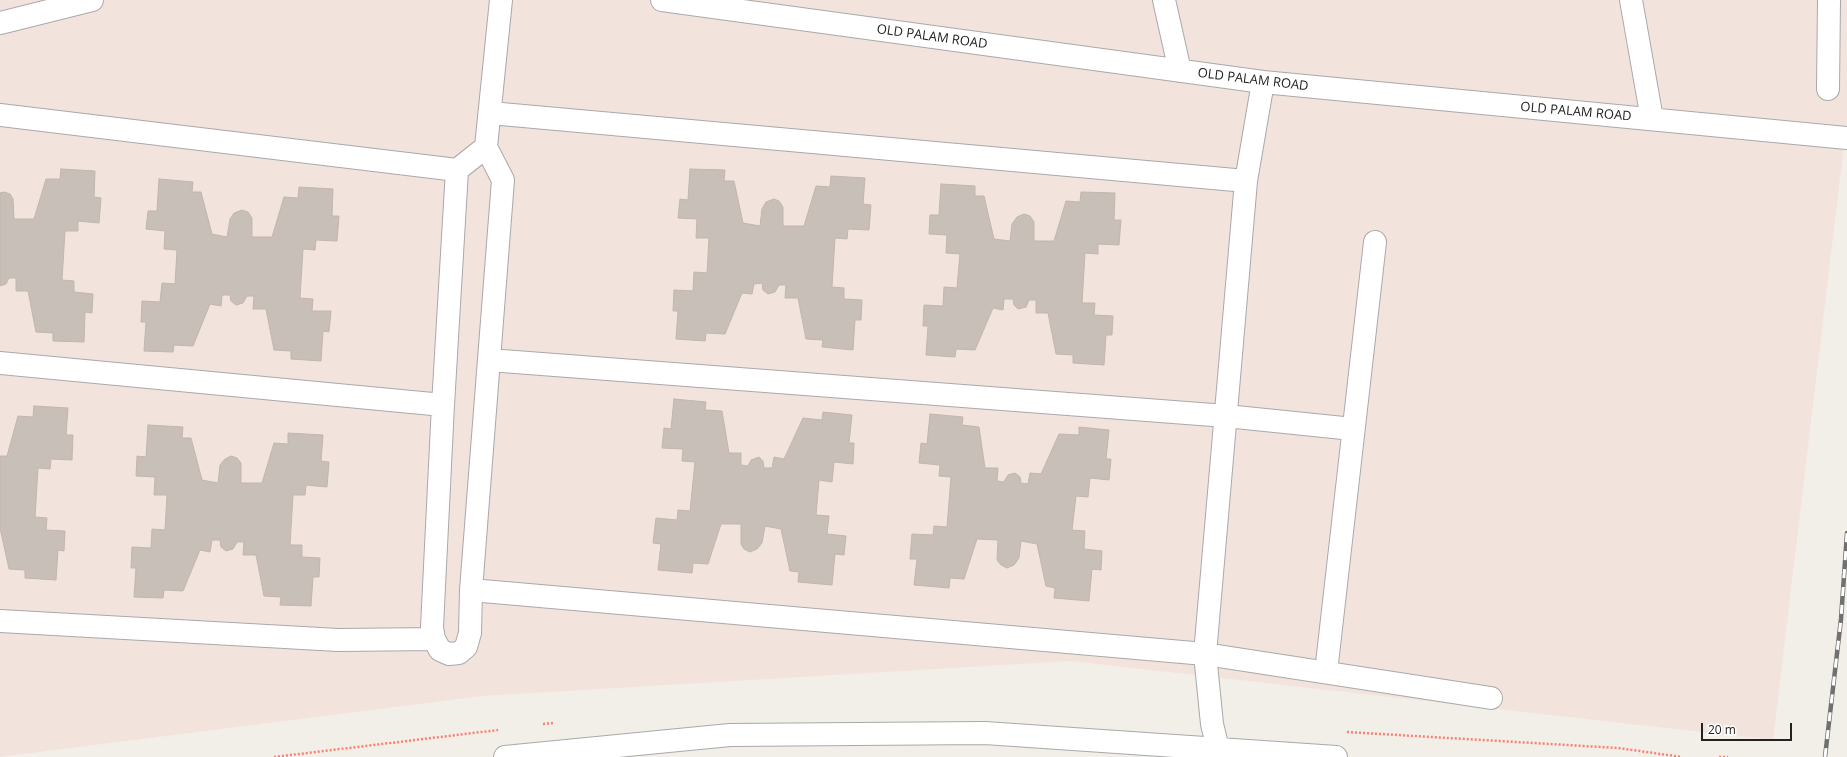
<!DOCTYPE html>
<style>
body{margin:0}
#map{position:relative;width:1847px;height:757px;overflow:hidden;background:#f2efe9;font-family:"Open Sans",sans-serif}
canvas{display:block}
.scale{position:absolute;left:1701px;top:723px;width:91px;height:18px;box-sizing:border-box;border:2px solid #222;border-top:0;padding-left:5px;font-size:12px;line-height:14px;white-space:nowrap;color:#222;-webkit-text-stroke:3px #fff;paint-order:stroke}
</style>
<div id="map">
<canvas width="1847" height="757"></canvas>
<div class="scale">20 m</div>
</div>
<script>
const context = document.querySelector('canvas').getContext('2d');
context.lineJoin = 'round';
function fill(path, color) {
  context.fillStyle = color;
  context.fill(path, 'evenodd');
}
function poly(rows) {
  const path = new Path2D();
  for (const r of rows) {
    path.moveTo(r[0], r[1]);
    for (let i = 2; i < r.length; i += 2) path.lineTo(r[i], r[i + 1]);
  }
  return path;
}
function trace(path, color, width, dash) {
  context.strokeStyle = color;
  context.lineWidth = width;
  context.lineCap = dash ? 'butt' : 'round';
  context.setLineDash(dash || []);
  context.stroke(path);
}
function drawText(font, color, halo, rows, align = 'center') {
  context.font = font + ' "Open Sans",sans-serif';
  context.lineWidth = 3.5;
  context.setLineDash([]);
  context.textBaseline = 'middle';
  context.strokeStyle = halo;
  context.fillStyle = color;
  for (const [text, x, y, turn = 0] of rows) {
    context.save();
    context.translate(x, y);
    context.rotate((+turn || 0) * Math.PI / 180);
    context.textAlign = isNaN(turn) ? turn : align;
    if (halo) context.strokeText(text, 0, 0);
    context.fillText(text, 0, 0);
    context.restore();
  }
}
fill(poly([
 [0,0,1847,0,1847,120,1773,740,1070,661,482,696,0,757]
]), '#f3e3dd');
const building = poly([
 [61,169,95,171,94,197,101,198,99,223,78,221,78,231,65,231,62,280,74,281,74,292,93,294,92,313,85,312,84,342,53,341,53,333,36,332,28,291,16,291,16,278,9,278,6,284,0,286,0,193,4,192,10,194,13,199,14,219,34,219,46,179,60,179,61,169],
 [690,169,725,170,724,181,734,181,743,223,760,226,762,209,766,202,774,199,779,201,783,207,783,226,804,226,816,186,830,187,831,176,865,178,863,204,871,205,869,230,848,229,847,239,835,238,832,287,844,288,844,299,862,300,861,320,855,320,853,350,822,347,823,340,806,339,798,298,785,298,786,285,779,285,775,292,768,294,763,290,762,283,754,284,752,294,742,293,725,334,706,333,705,341,676,339,678,311,673,311,674,290,693,291,694,272,707,273,709,238,696,238,697,219,678,218,680,199,688,200,690,169],
 [159,179,193,182,192,192,201,192,212,234,227,237,230,219,234,213,242,210,248,212,252,218,252,237,272,237,284,197,298,198,299,187,333,189,332,216,339,216,337,241,316,240,315,250,303,249,300,298,313,299,312,311,331,311,329,332,323,331,321,361,291,359,291,351,274,350,266,309,253,309,254,296,247,296,243,303,236,305,231,301,230,295,222,295,221,306,210,304,193,346,174,345,173,352,144,351,146,322,141,322,142,301,160,302,162,283,175,284,177,250,164,249,165,231,146,229,148,211,157,211,159,179],
 [941,184,975,186,975,196,984,196,994,239,1010,241,1012,224,1017,217,1024,214,1030,216,1034,222,1034,241,1054,241,1066,201,1080,202,1081,192,1115,193,1114,220,1121,220,1119,245,1098,244,1098,254,1085,253,1082,303,1095,303,1094,315,1113,316,1112,335,1106,335,1104,365,1073,363,1073,355,1056,354,1048,313,1036,313,1036,300,1029,300,1026,307,1018,309,1014,305,1013,299,1004,299,1003,310,993,308,975,350,956,349,955,357,926,355,928,326,923,326,924,305,943,306,944,287,957,288,960,254,946,253,947,235,929,234,930,215,939,215,941,184],
 [674,399,706,402,705,410,722,411,729,453,741,453,741,465,748,466,751,460,759,457,763,461,764,468,772,468,774,457,784,459,803,418,822,420,823,412,852,415,849,443,854,443,853,464,834,462,832,482,819,480,816,515,829,516,827,534,846,536,844,555,835,554,832,585,798,582,799,572,790,571,781,529,765,526,762,543,757,549,750,552,744,549,741,544,741,524,721,524,708,564,693,563,692,573,658,570,661,544,653,543,656,518,677,520,678,510,690,511,695,462,682,461,683,449,662,448,664,428,671,429,674,399],
 [34,406,68,408,66,435,73,435,72,460,51,459,50,469,38,468,35,517,47,518,46,530,65,531,64,551,58,550,56,580,25,578,25,570,9,569,0,528,0,456,7,456,18,416,33,417,34,406],
 [930,414,963,417,962,425,979,427,985,468,998,468,997,481,1004,482,1008,475,1015,473,1020,477,1021,483,1028,484,1030,473,1041,474,1059,434,1079,435,1079,427,1109,430,1106,459,1111,459,1109,480,1090,478,1088,497,1076,496,1072,530,1085,531,1084,549,1102,551,1101,570,1092,569,1089,601,1054,598,1055,588,1046,586,1037,544,1021,541,1019,558,1014,565,1007,568,1001,565,997,560,998,540,977,539,964,579,950,578,949,588,914,585,917,559,910,559,912,534,933,535,934,526,947,527,951,477,939,476,940,465,919,463,921,443,927,444,930,414],
 [148,425,183,427,182,438,191,438,202,480,218,483,220,465,225,459,231,456,237,458,241,463,241,483,262,483,274,443,288,444,288,433,323,435,321,461,329,462,327,487,306,485,305,495,293,495,290,545,302,545,302,557,320,558,319,577,313,577,311,606,280,605,281,597,264,596,256,555,243,555,244,542,237,542,233,549,226,551,221,547,220,540,212,540,210,552,200,550,183,591,164,590,163,598,134,597,136,568,131,568,132,547,151,548,152,529,165,530,167,495,154,495,155,477,136,476,137,456,146,457,148,425]
]);
fill(building, '#c7bfb8');
trace(building, '#c4b6ab', 1);
const minor = poly([
 [662,0,1263,82,1847,138],
 [1164,0,1180,71],
 [1631,0,1652,119],
 [0,23,92,0],
 [1828,89,1829,0],
 [0,115,457,170],
 [486,147,457,170,443,405,432,627,434,639,440,650,449,654,459,653,466,647,470,633,471,590,503,180,486,147,501,0],
 [1246,181,1263,82],
 [489,360,1226,416,1353,429],
 [0,363,443,405],
 [471,590,1205,654,1246,181,490,113],
 [0,621,338,640,434,639],
 [1326,672,1375,242],
 [1218,749,1212,724,1205,654,1491,698],
 [505,757,730,735,985,733,1336,757]
]);
trace(minor, '#a9a9a9', 24);
trace(poly([
 [543,724,553,723],
 [1347,732,1618,748,1682,757],
 [274,757,498,730],
 [1719,757,1728,757]
]), '#fa8072', 2.5, [2, 2]);
trace(minor, '#fff', 22);
const rail = poly([
 [1825,757,1841,619,1847,533]
]);
trace(rail, '#707070', 4.5);
trace(rail, '#fff', 3, [9]);
drawText('13px', '#222', '#fff', [
 ["OLD PALAM ROAD",932,37,8],
 ["OLD PALAM ROAD",1253,80,7],
 ["OLD PALAM ROAD",1576,112,5]
]);
</script>
